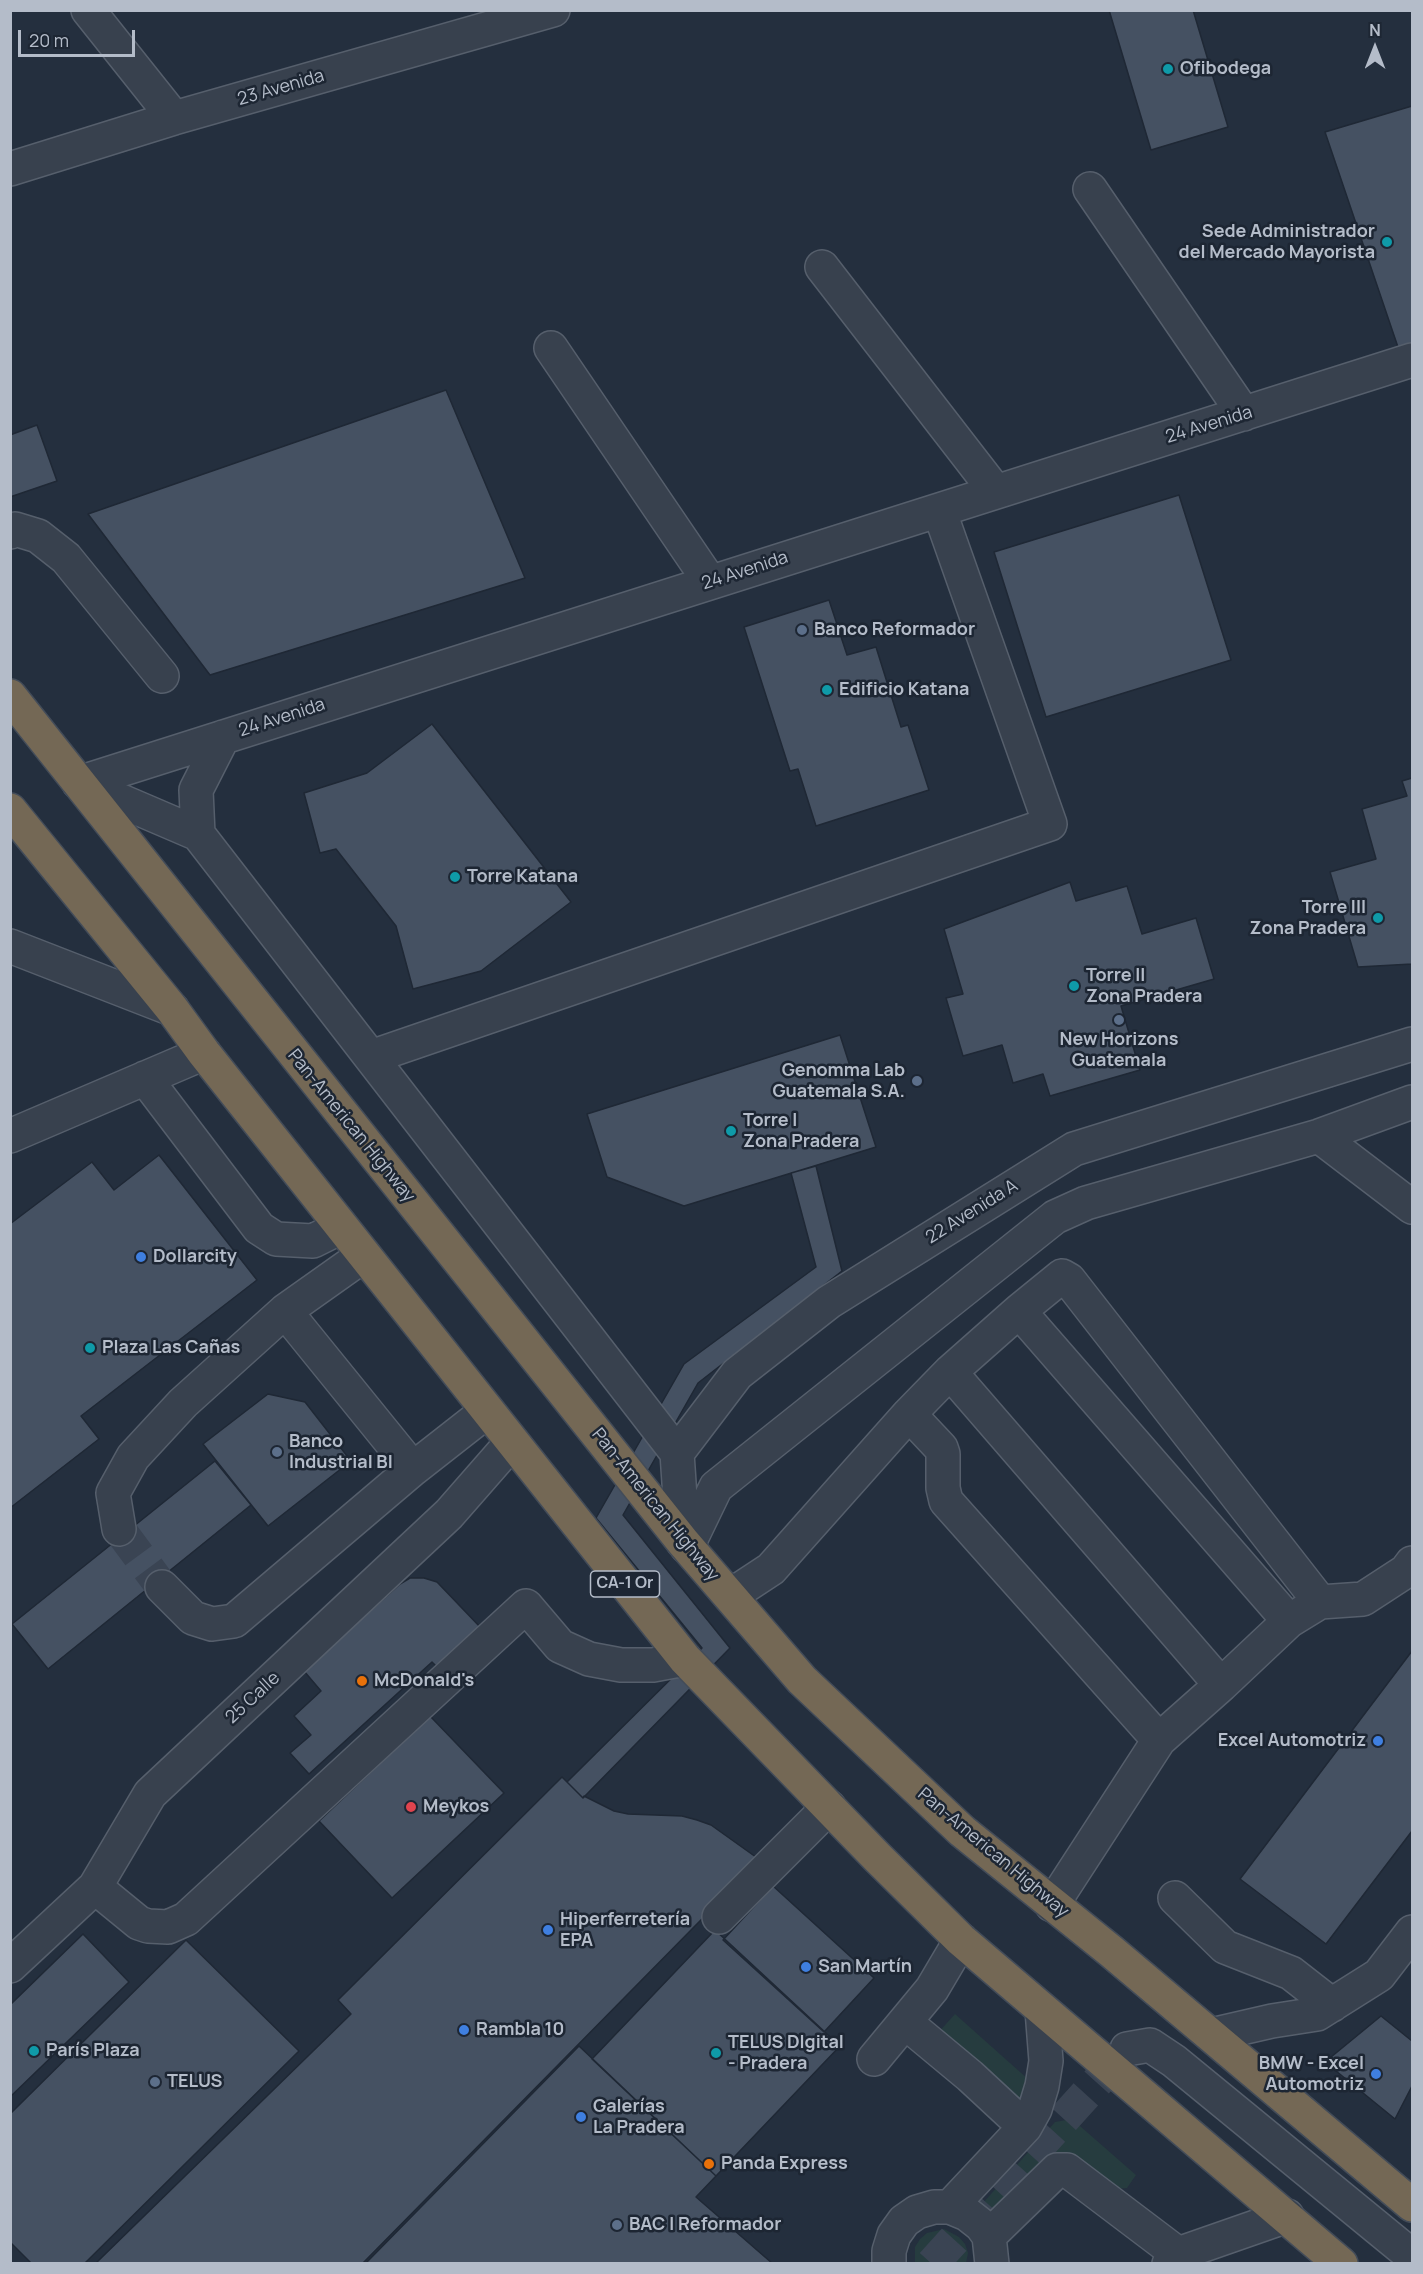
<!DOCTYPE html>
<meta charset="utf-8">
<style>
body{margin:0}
#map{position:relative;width:1423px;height:2274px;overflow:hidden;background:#242f3e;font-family:Manrope,sans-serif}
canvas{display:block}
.frame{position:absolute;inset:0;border:12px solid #b4bcc9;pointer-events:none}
.north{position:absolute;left:1345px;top:18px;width:60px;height:60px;-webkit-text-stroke:4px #1d2633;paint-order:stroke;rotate:0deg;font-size:16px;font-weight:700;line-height:24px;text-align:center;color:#b4bcc9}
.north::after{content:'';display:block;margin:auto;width:21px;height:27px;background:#b4bcc9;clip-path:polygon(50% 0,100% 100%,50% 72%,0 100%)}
.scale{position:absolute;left:18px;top:30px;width:117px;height:27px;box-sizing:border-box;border:3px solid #b4bcc9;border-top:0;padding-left:8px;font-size:18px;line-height:21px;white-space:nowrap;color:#b4bcc9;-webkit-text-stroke:4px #1d2633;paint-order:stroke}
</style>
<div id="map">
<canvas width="1423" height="2274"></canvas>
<div class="frame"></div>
<div class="north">N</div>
<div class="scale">20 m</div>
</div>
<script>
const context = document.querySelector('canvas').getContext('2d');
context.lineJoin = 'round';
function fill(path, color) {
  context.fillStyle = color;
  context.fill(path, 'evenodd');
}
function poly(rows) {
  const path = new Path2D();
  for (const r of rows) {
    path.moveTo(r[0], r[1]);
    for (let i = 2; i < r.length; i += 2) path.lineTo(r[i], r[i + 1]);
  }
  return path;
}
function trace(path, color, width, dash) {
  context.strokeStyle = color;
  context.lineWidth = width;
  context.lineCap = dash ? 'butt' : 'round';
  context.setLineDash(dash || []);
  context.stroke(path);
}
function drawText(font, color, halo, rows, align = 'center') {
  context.font = font + ' Manrope,sans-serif';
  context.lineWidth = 5;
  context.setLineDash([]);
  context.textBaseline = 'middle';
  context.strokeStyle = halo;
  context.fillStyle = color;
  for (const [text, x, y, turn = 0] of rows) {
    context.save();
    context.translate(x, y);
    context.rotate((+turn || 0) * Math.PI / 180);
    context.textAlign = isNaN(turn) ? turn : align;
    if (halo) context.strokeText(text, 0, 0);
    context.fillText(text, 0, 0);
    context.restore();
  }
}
fill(poly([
 [955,2014,1029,2080,1025,2111,937,2034],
 [1072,2119,1136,2175,1127,2188,1114,2189,1088,2166,992,2215,983,2207,983,2203,1055,2122],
 [944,2229,959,2237,965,2244,968,2253,966,2263,915,2263,915,2247,920,2239,927,2233]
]), '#263c3f');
const building = poly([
 [1109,10,1193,10,1228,127,1151,150,1109,10],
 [1412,106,1412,352,1401,356,1325,132,1412,106],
 [446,390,525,578,210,675,88,514,446,390],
 [37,425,57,481,10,497,10,435,37,425],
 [1179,495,1231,660,1046,717,994,552,1179,495],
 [829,600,847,655,876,647,901,727,908,725,929,790,816,826,798,769,790,771,744,627,829,600],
 [432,724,571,902,481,971,413,989,396,926,336,849,320,853,304,793,367,773,432,724],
 [1412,778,1412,964,1358,967,1330,872,1376,859,1362,809,1407,796,1402,781,1412,778],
 [1070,882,1076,901,1127,886,1142,934,1196,918,1214,979,1121,1006,1140,1070,1050,1096,1043,1074,1013,1083,1002,1045,963,1056,946,998,963,994,944,929,1070,882],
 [840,1035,876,1147,684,1206,607,1177,587,1114,840,1035],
 [159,1155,257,1280,81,1416,99,1439,10,1508,10,1224,92,1162,114,1190,159,1155],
 [816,1166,842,1271,698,1383,623,1515,730,1648,583,1798,567,1782,702,1648,596,1518,684,1364,816,1267,791,1173,816,1166],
 [268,1394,305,1402,351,1461,268,1526,203,1444,268,1394],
 [215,1461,251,1505,48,1669,12,1624,215,1461],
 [410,1578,424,1578,437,1582,481,1628,438,1668,432,1662,309,1774,290,1753,311,1735,294,1716,321,1691,304,1671,400,1584,410,1578],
 [1412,1651,1412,1831,1326,1944,1240,1879,1412,1651],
 [430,1716,504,1793,392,1898,319,1821,430,1716],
 [562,1777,583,1798,584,1796,614,1811,628,1814,682,1816,697,1820,711,1825,760,1860,362,2264,95,2264,351,2014,338,2000,562,1777],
 [773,1886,874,1978,824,2032,723,1940,773,1886],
 [715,1930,840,2046,716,2176,592,2059,715,1930],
 [83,1934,129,1982,10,2097,10,2005,83,1934],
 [186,1940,299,2051,84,2264,32,2264,10,2242,10,2114,186,1940],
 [1381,2016,1412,2041,1412,2086,1395,2119,1325,2062,1381,2016],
 [579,2046,716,2176,696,2197,773,2264,365,2264,579,2046]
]);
fill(building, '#455162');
trace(building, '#1f2835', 1.5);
trace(poly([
 [119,1529,162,1587],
 [932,2264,1127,2049]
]), '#3a4453', 33, [33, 16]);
const minor = poly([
 [88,10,174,118],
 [10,169,174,118,553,10],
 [1090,189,1244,414],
 [822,267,996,492],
 [551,348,710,582],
 [10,532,15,529,38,536,66,558,162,676],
 [79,783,1412,360],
 [79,783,198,834,677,1453],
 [198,834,196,790,223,737],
 [10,946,172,1009],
 [371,1057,1050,824,939,510],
 [145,1078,259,1228,276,1239,313,1241,341,1227],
 [10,1136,204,1053],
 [1319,1136,1412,1207],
 [285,1311,413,1469],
 [1019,1311,1062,1276,1069,1280,1320,1602,1289,1621],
 [950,1372,1221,1685,1159,1740],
 [909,1414,941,1448,943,1454,943,1488,946,1501,1159,1740,1052,1905],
 [119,1529,113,1493,133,1457,183,1403,285,1311,364,1255],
 [683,1542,677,1453,737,1374,829,1302,1074,1149,1412,1044],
 [687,1547,716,1487,1055,1217,1086,1203,1319,1136,1412,1102],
 [162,1587,193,1618,212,1624,234,1621,413,1469,487,1411],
 [730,1596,771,1569,909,1414,950,1372,1019,1311,1289,1621,1221,1685],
 [1320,1602,1363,1599,1406,1571,1412,1563],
 [95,1887,139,1923,148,1926,168,1927,186,1919,526,1606,560,1646,589,1659,621,1665,653,1665,685,1659],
 [1175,1898,1225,1947,1291,1973,1332,2005],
 [719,1917,829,1807],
 [10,1966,95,1887,150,1794,449,1514,512,1442],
 [905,2022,970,2076,1025,2127],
 [1211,2035,1272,2021,1317,2014,1379,1975,1412,1932],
 [1127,2049,1150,2045,1174,2061,1412,2256],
 [874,2059,932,1989,961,1940],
 [950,2207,1025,2127,1035,2109,1042,2086,1046,2061,1042,2010],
 [989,2236,1057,2170,1067,2170,1178,2254],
 [889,2264,889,2251,894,2235,904,2221,917,2212,934,2207,950,2207,967,2214,981,2225,989,2236,992,2264],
 [1169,2264,1178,2254,1287,2216]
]);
const highway = poly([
 [10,696,683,1542,802,1680,962,1831,1112,1952,1412,2205],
 [10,810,172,1009,204,1053,685,1659,877,1857,961,1940,1341,2264]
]);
trace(minor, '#565f6c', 36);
trace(highway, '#434c59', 36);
trace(minor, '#38414e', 33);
trace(highway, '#746855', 33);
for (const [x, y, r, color] of [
 [1168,69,6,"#0f9aa8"],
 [1387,242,6,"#0f9aa8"],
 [802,630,6,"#5c6f8a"],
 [827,690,6,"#0f9aa8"],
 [455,877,6,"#0f9aa8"],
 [1378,918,6,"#0f9aa8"],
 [1074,986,6,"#0f9aa8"],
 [1119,1020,6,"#5c6f8a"],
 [917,1081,6,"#5c6f8a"],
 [731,1131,6,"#0f9aa8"],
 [141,1257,6,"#3f7fe0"],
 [90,1348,6,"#0f9aa8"],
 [277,1452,6,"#5c6f8a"],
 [362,1681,6,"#e8710a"],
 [1378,1741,6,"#3f7fe0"],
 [411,1807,6,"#e0444e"],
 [548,1930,6,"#3f7fe0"],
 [806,1967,6,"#3f7fe0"],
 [464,2030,6,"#3f7fe0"],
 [34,2051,6,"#0f9aa8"],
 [716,2053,6,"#0f9aa8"],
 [1376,2074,6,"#3f7fe0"],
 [155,2082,6,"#5c6f8a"],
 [581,2117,6,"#3f7fe0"],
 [709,2164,6,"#e8710a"],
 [617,2225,6,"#5c6f8a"]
]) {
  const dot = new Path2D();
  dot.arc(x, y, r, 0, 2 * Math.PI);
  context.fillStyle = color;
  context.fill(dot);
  trace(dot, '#1d2633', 2);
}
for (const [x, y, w] of [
 [625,1584,69]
]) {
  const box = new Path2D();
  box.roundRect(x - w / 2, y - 13, w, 26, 4.5);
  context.fillStyle = '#1d2633';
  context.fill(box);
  trace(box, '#b4bcc9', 1.5);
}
drawText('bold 16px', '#b4bcc9', null, [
 ["CA-1 Or",625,1584]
]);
drawText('bold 18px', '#b4bcc9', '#1d2633', [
 ["Ofibodega",1180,69],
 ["Sede Administrador",1375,232,"right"],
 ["del Mercado Mayorista",1375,253,"right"],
 ["Banco Reformador",814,630],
 ["Edificio Katana",839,690],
 ["Torre Katana",467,877],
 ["Torre III",1366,908,"right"],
 ["Zona Pradera",1366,929,"right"],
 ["Torre II",1086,976],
 ["Zona Pradera",1086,997],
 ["New Horizons",1119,1040,"center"],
 ["Guatemala",1119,1061,"center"],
 ["Genomma Lab",905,1071,"right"],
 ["Guatemala S.A.",905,1092,"right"],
 ["Torre I",743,1121],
 ["Zona Pradera",743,1142],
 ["Dollarcity",153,1257],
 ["Plaza Las Cañas",102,1348],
 ["Banco",289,1442],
 ["Industrial BI",289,1463],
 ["McDonald's",374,1681],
 ["Excel Automotriz",1366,1741,"right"],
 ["Meykos",423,1807],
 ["Hiperferretería",560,1920],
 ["EPA",560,1941],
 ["San Martín",818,1967],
 ["Rambla 10",476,2030],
 ["TELUS DIgital",728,2043],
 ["- Pradera",728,2064],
 ["París Plaza",46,2051],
 ["BMW - Excel",1364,2064,"right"],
 ["Automotriz",1364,2085,"right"],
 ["TELUS",167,2082],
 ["Galerías",593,2107],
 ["La Pradera",593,2128],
 ["Panda Express",721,2164],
 ["BAC | Reformador",629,2225]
], 'left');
drawText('18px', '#b4bcc9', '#1d2633', [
 ["23 Avenida",281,88,-16],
 ["24 Avenida",1209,425,-17],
 ["24 Avenida",745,571,-18],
 ["24 Avenida",282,718,-18],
 ["Pan-American Highway",351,1126,51],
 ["22 Avenida A",972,1212,-32],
 ["Pan-American Highway",655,1505,51],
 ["25 Calle",253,1698,-43],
 ["Pan-American Highway",993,1853,40]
]);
</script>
